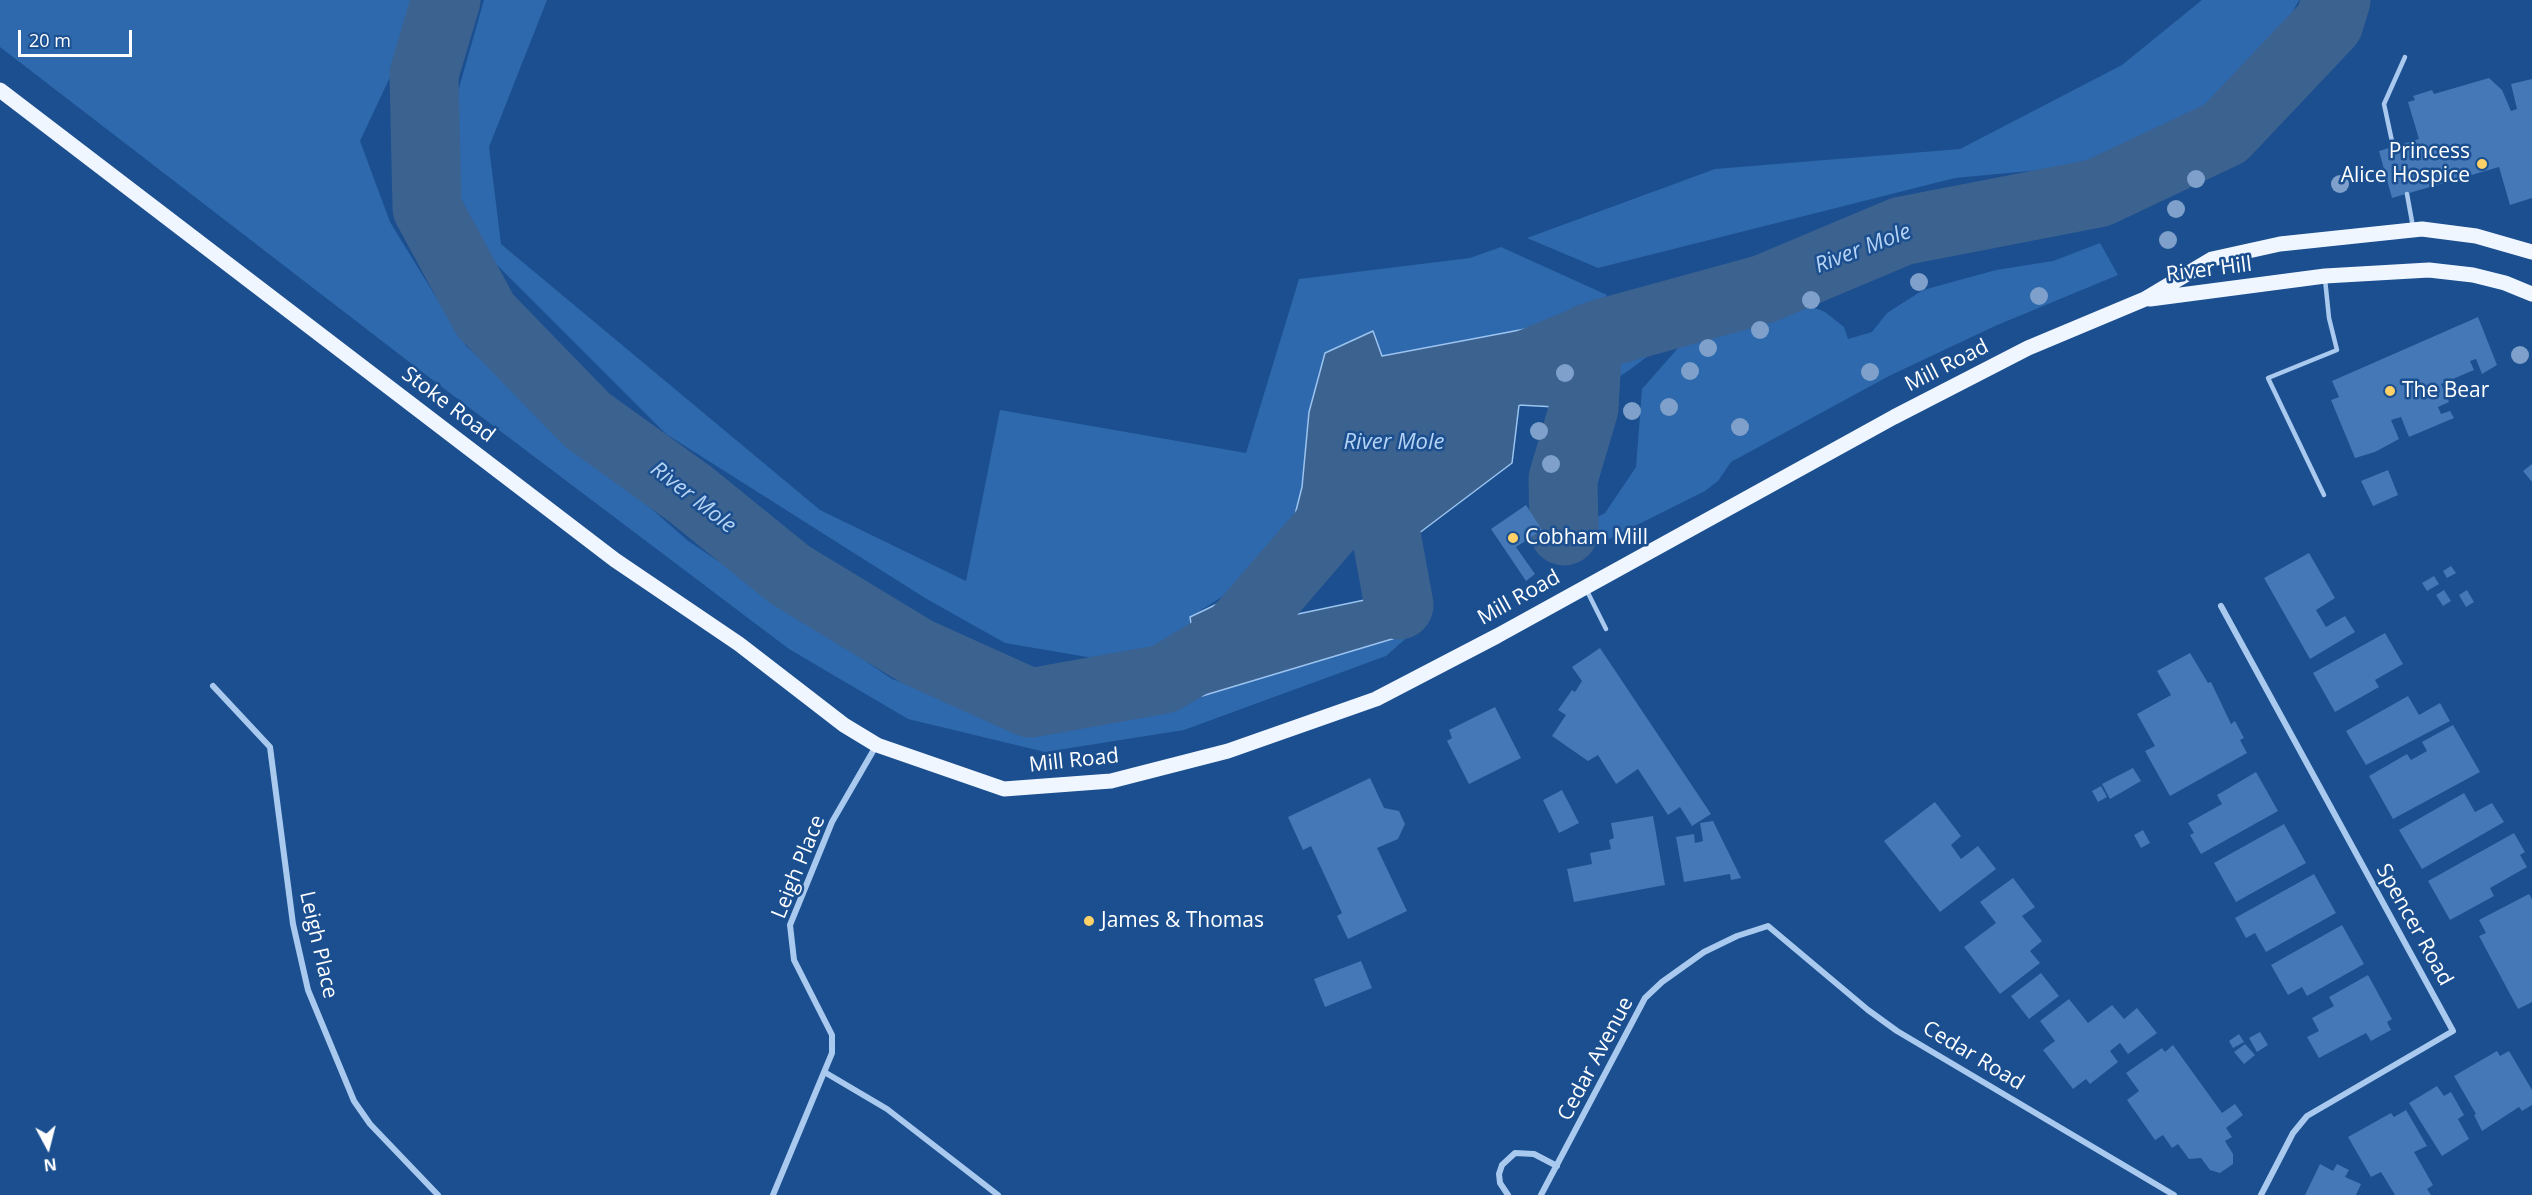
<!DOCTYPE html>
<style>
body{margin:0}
#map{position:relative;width:2532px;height:1195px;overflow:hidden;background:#1b4f8f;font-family:"Open Sans",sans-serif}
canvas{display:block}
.north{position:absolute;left:18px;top:1117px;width:60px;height:60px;-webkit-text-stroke:4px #1b4f8f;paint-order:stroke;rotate:173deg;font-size:16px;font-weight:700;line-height:24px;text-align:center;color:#fff}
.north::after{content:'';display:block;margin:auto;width:21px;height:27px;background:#fff;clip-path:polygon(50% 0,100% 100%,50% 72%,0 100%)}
.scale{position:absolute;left:18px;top:30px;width:114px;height:27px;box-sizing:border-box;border:3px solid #fff;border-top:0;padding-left:8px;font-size:18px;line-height:21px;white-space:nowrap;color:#fff;-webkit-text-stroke:4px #1b4f8f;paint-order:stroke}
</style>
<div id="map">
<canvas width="2532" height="1195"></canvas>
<div class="north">N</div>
<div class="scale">20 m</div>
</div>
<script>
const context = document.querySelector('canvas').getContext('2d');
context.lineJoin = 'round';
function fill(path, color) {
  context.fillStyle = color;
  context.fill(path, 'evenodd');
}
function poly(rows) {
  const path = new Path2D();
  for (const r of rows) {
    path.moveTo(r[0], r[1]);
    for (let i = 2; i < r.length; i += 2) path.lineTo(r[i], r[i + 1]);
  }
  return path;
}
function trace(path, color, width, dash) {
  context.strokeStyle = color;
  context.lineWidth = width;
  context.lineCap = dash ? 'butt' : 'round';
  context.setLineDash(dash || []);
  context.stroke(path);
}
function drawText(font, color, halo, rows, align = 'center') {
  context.font = font + ' "Open Sans",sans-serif';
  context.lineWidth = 5;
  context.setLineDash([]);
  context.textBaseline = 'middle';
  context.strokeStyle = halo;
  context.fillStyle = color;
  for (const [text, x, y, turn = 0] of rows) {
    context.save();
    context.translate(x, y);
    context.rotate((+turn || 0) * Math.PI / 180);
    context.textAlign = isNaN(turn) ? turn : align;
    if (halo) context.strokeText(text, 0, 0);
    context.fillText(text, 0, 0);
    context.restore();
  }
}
fill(poly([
 [0,0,419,0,399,58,360,141,390,222,466,346,687,540,892,679,995,715,1051,722,1202,696,1412,633,1386,656,1184,730,1045,752,908,719,789,649,430,378,0,47],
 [484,0,547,0,489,147,501,244,820,510,966,581,1000,410,1246,453,1299,279,1470,258,1501,247,1607,295,1594,316,1382,356,1373,331,1309,412,1302,487,1284,558,1190,617,1195,646,1093,658,1005,643,925,598,666,434,464,232,453,109],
 [2202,0,2299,0,2269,55,2184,121,2093,165,1955,178,1598,268,1527,238,1715,169,1960,149,2122,65],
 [2100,243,2118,275,1995,326,1889,376,1731,462,1718,481,1705,491,1585,551,1573,530,1605,513,1636,467,1642,389,1678,348,1728,317,1740,289,1765,279,1792,299,1825,312,1844,327,1848,339,1872,332,1887,313,1923,290,1996,270,2053,261],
 [1679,292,1689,301,1660,347,1628,371,1589,396,1594,325,1626,319]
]), '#2e69ad');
const water = poly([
 [1594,316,1609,410,1519,405,1512,463,1398,549,1378,555,1342,539,1302,568,1284,558,1302,487,1309,412,1325,353,1373,331,1382,356,1594,316],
 [1261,583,1274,619,1417,589,1412,633,1202,696,1190,617,1261,583]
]);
fill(water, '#3c6290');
trace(water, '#9cc4f0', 1.5);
trace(poly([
 [446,0,424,74,427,208,485,315,587,420,690,494,790,575,917,652,1030,703,1164,679,1231,639,1358,492],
 [1509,372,1600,334,1764,289,1902,231,2098,193,2225,133,2329,23,2336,0],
 [1390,456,1385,529,1399,605],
 [1564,531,1563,479,1584,408,1588,338]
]), '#3c6290', 69);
fill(poly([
 [2489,78,2502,90,2511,111,2517,109,2511,84,2532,79,2532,198,2510,205,2499,167,2392,198,2379,151,2419,139,2408,102,2415,100,2413,96,2432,90,2434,94],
 [2478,317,2497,365,2482,374,2476,359,2470,361,2474,370,2441,384,2449,402,2438,407,2441,414,2450,411,2454,418,2409,437,2401,417,2391,420,2399,439,2375,452,2355,458,2331,400,2339,397,2332,381],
 [2532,464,2532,482,2523,471],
 [2388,470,2398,495,2373,506,2361,481],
 [1526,505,1542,530,1516,547,1535,574,1526,581,1491,529],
 [2309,553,2335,598,2316,610,2326,627,2345,616,2355,632,2310,659,2264,578],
 [2451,566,2456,573,2447,578,2443,571],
 [2434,576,2439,584,2427,591,2422,583],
 [2444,590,2451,601,2443,606,2436,595],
 [2467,590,2474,602,2466,607,2459,595],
 [2385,633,2403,664,2375,680,2379,687,2335,712,2313,673],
 [1600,648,1711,814,1692,826,1680,807,1668,815,1638,769,1616,784,1598,755,1588,761,1552,736,1566,715,1558,710,1572,690,1575,692,1582,681,1572,667],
 [2190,653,2208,683,2211,682,2231,724,2235,721,2244,738,2240,740,2247,753,2170,796,2145,751,2155,746,2137,714,2171,695,2157,671],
 [2408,696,2419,715,2440,703,2450,721,2366,765,2346,731],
 [1495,707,1521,758,1469,784,1447,741,1452,738,1449,730],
 [2453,725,2480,772,2393,819,2369,776,2407,754,2411,760,2427,751,2422,742],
 [2133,768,2141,781,2110,799,2102,784],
 [2256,772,2278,811,2201,854,2190,835,2194,833,2188,823,2222,804,2217,795],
 [1370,778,1384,808,1399,811,1405,824,1398,839,1377,848,1407,911,1348,939,1337,916,1342,913,1311,846,1303,850,1288,817],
 [2101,786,2107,797,2098,802,2092,791],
 [1562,790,1579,823,1559,833,1543,800],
 [2464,793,2475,812,2492,803,2504,822,2422,869,2399,830],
 [1935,802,1961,836,1951,845,1961,859,1978,846,1996,869,1940,912,1884,841],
 [1653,816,1665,885,1574,902,1567,869,1592,864,1590,853,1611,849,1609,840,1614,838,1611,823],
 [1713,821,1741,878,1731,880,1730,874,1684,882,1676,837,1694,834,1695,843,1703,841,1700,823],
 [2284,824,2306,863,2236,902,2214,863],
 [2143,830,2150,843,2141,848,2134,835],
 [2514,833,2525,852,2520,855,2527,867,2490,888,2494,896,2450,920,2428,881],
 [2314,874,2336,913,2266,952,2255,933,2246,938,2235,918],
 [2013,878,2035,907,2022,916,2042,941,2030,951,2040,963,2000,994,1964,947,1996,923,1980,902],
 [2529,894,2532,899,2532,1002,2518,1009,2479,936,2486,933,2479,920],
 [2342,925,2364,964,2307,996,2302,987,2288,995,2271,965],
 [1361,961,1372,988,1325,1007,1314,979],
 [2041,973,2059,996,2029,1019,2011,996],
 [2368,975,2392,1019,2387,1022,2391,1030,2371,1041,2366,1033,2319,1058,2307,1037,2319,1031,2312,1018,2334,1006,2329,997],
 [2069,999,2088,1023,2112,1005,2124,1019,2137,1008,2157,1033,2128,1054,2120,1043,2110,1051,2118,1062,2090,1084,2086,1079,2073,1089,2043,1050,2055,1041,2040,1021],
 [2260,1032,2268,1045,2257,1052,2249,1038],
 [2239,1034,2244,1042,2233,1048,2229,1041],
 [2245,1044,2255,1055,2244,1064,2234,1052],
 [2173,1045,2222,1113,2235,1104,2243,1115,2226,1128,2232,1137,2225,1141,2233,1154,2233,1164,2220,1173,2210,1170,2201,1158,2189,1159,2178,1144,2172,1148,2163,1135,2155,1140,2127,1100,2139,1091,2126,1073,2162,1048,2165,1052],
 [2497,1051,2500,1056,2509,1051,2532,1090,2532,1105,2522,1111,2519,1107,2482,1131,2474,1115,2476,1114,2454,1076],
 [2437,1086,2444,1096,2451,1092,2464,1115,2458,1119,2469,1139,2442,1156,2409,1103],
 [2406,1110,2427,1146,2414,1152,2433,1185,2427,1189,2431,1195,2395,1195,2381,1172,2371,1177,2348,1137,2391,1113,2394,1117],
 [2320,1164,2333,1171,2337,1164,2349,1170,2345,1177,2361,1184,2356,1195,2305,1195]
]), '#4478b7');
trace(poly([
 [2393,146,2384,104,2405,57],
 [2407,194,2413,227],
 [2324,495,2268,378,2337,350,2329,318,2325,279],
 [1587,591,1606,629]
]), '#a9c9ee', 4.5);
trace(poly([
 [2221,606,2453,1031,2307,1116,2293,1133,2261,1195],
 [213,686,270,747,293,924,308,990,354,1101,370,1124,438,1195],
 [826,1073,887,1109,998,1195],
 [773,1195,832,1053,832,1035,794,960,790,925,832,822,876,746],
 [1508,1195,1500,1183,1499,1174,1502,1165,1515,1153,1534,1154,1557,1166],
 [1541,1195,1645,998,1662,982,1704,952,1737,936,1768,926,1868,1010,1897,1031,2174,1195]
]), '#a9c9ee', 6);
trace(poly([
 [0,90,615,560,739,644,844,725,877,745,1004,789,1111,781,1228,751,1376,699,1497,636,1894,417,2028,348,2145,299,2212,259,2280,244,2422,229,2476,236,2532,252],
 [2150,299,2325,276,2429,270,2473,275,2505,283,2532,294]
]), '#f0f6ff', 15);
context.fillStyle = '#7ea0ca';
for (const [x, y] of [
 [2196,179],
 [2340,184],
 [2176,209],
 [2168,240],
 [1919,282],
 [2039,296],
 [1811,300],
 [1760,330],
 [1708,348],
 [2520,355],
 [1690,371],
 [1870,372],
 [1565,373],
 [1669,407],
 [1632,411],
 [1740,427],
 [1539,431],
 [1551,464]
]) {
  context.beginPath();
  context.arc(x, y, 9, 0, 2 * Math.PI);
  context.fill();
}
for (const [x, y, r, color] of [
 [2482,164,6,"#ffd166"],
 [2390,391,6,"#ffd166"],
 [1513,538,6,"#ffd166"],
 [1089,921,6,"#ffd166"]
]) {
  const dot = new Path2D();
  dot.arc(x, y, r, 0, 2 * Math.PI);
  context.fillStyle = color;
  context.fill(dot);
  trace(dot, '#1b4f8f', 2);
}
drawText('21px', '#fff', '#1b4f8f', [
 ["Princess",2470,152,"right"],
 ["Alice Hospice",2470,176,"right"],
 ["The Bear",2402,391],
 ["Cobham Mill",1525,538],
 ["James & Thomas",1101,921]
], 'left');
drawText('21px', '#fff', '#1b4f8f', [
 ["River Hill",2209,270,-7],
 ["Mill Road",1947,366,-27],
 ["Stoke Road",448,405,37],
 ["Mill Road",1519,598,-29],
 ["Mill Road",1074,761,-6],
 ["Leigh Place",799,867,-68],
 ["Spencer Road",2414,925,61],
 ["Leigh Place",318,945,77],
 ["Cedar Road",1973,1056,31],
 ["Cedar Avenue",1596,1059,-62]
]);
drawText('italic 22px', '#b5d3f5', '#1b4f8f', [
 ["River Mole",1863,249,-21],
 ["River Mole",1394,443],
 ["River Mole",693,498,38]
]);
</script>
